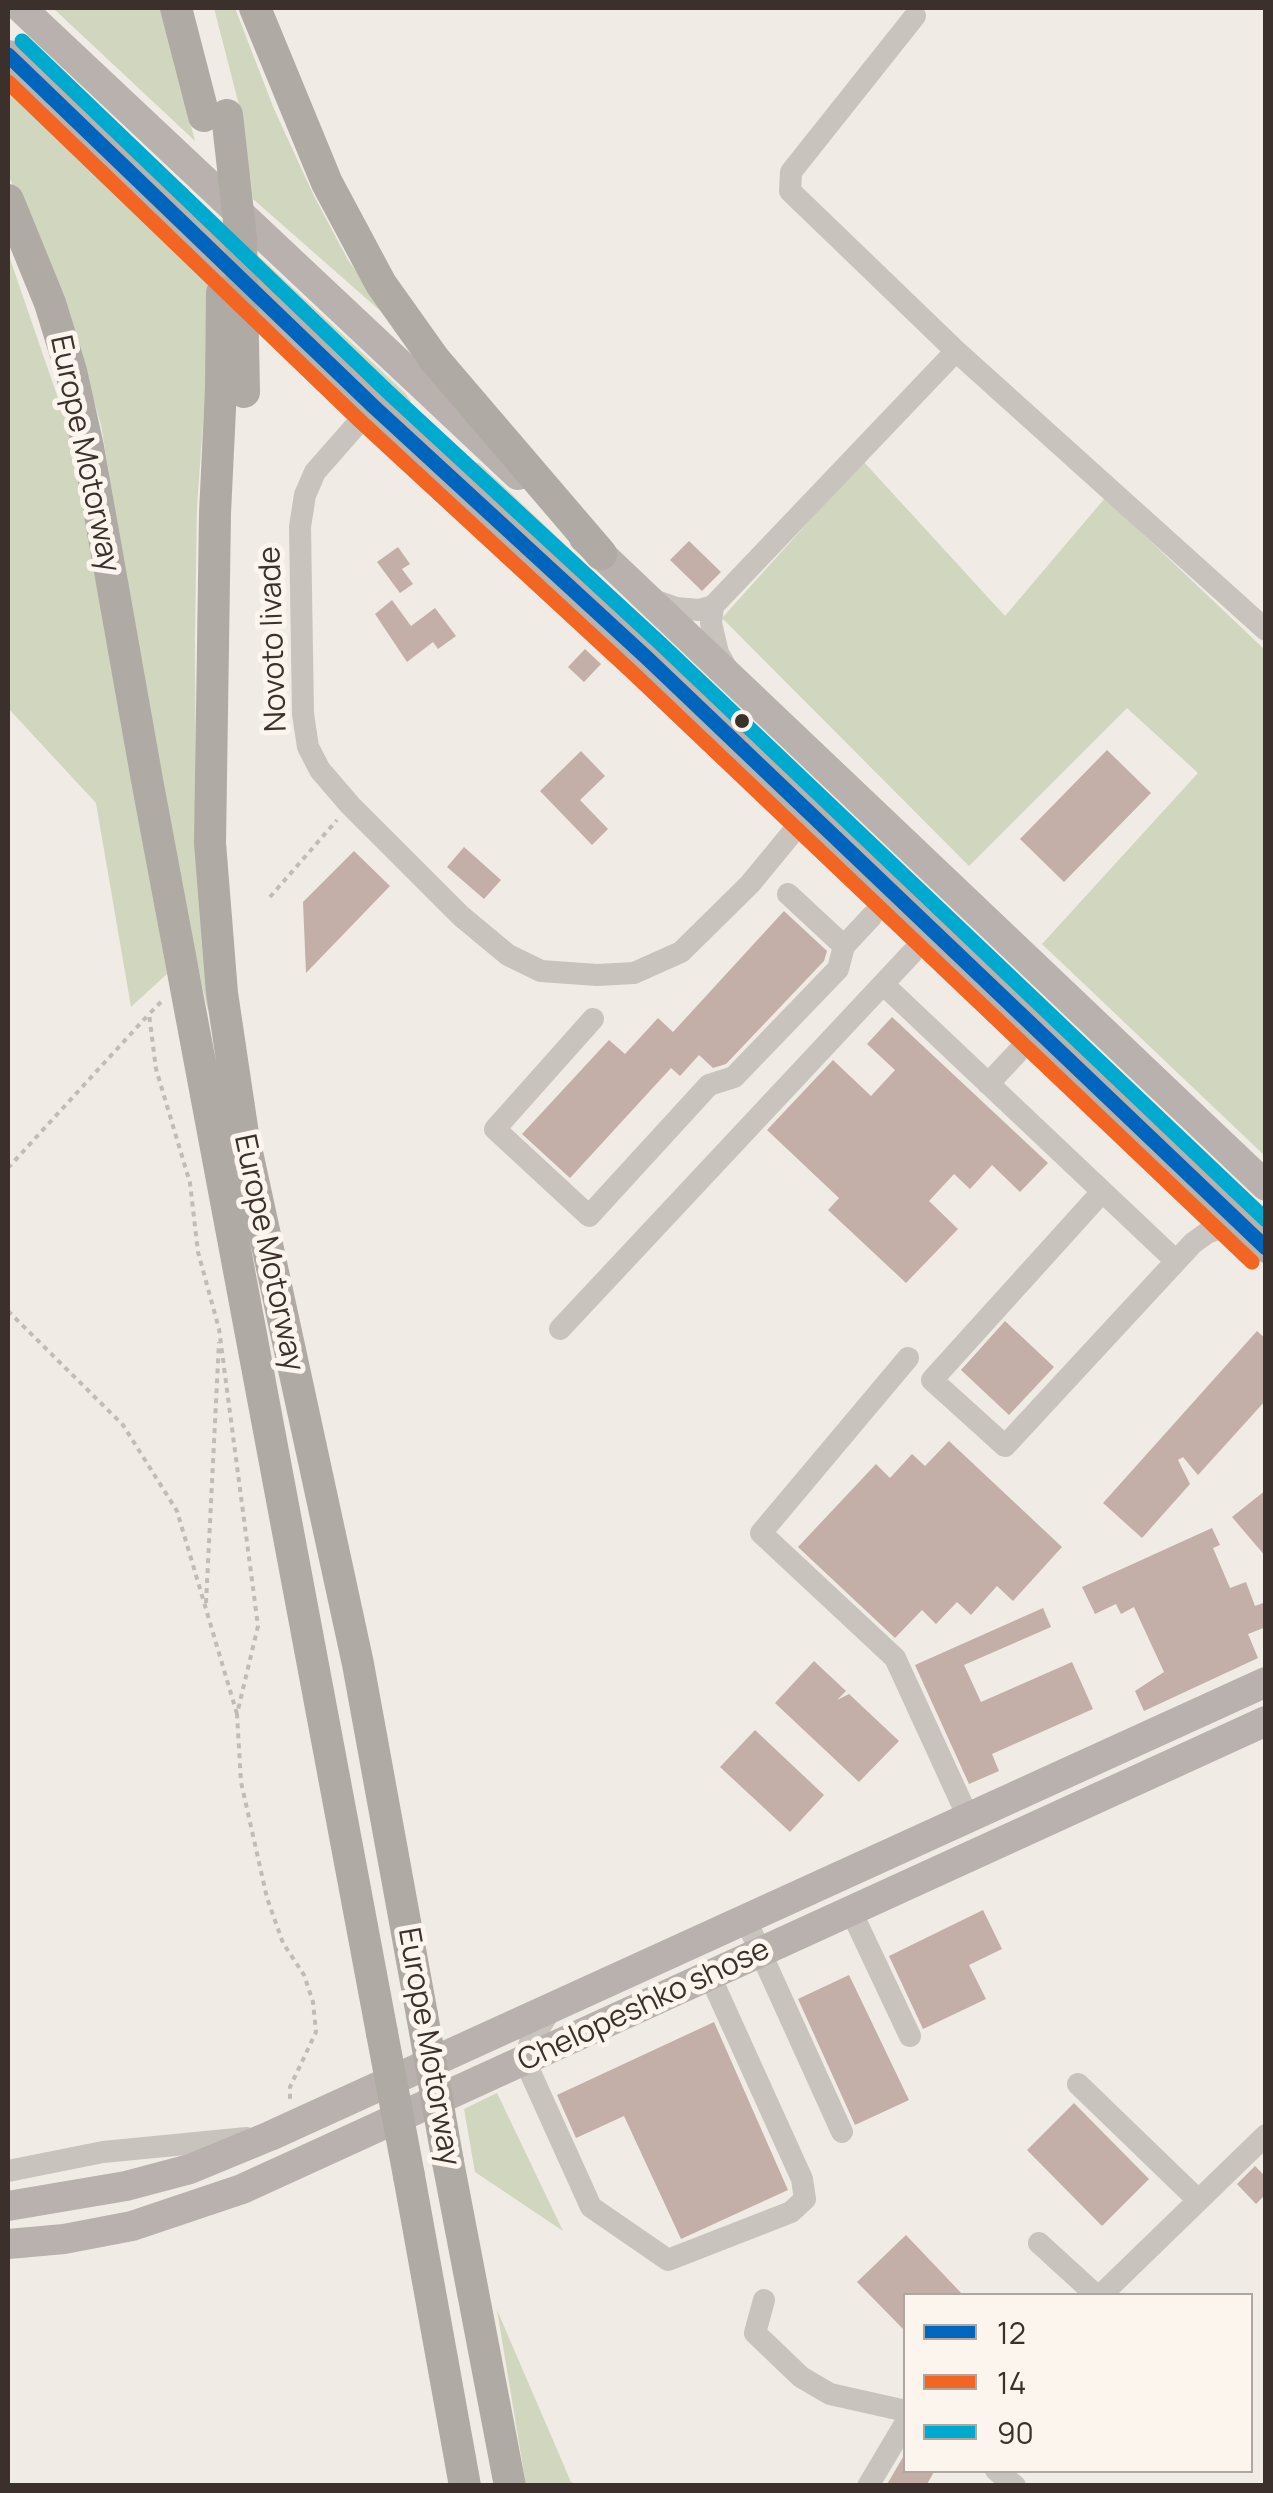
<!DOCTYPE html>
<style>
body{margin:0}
#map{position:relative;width:1273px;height:2493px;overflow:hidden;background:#f0ebe5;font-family:Manrope,sans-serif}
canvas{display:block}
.frame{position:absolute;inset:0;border:10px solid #3b302b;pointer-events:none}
.legend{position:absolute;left:903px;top:2293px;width:350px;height:180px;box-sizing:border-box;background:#fbf5ee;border:2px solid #aea6a0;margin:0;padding:12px 18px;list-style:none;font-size:30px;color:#3b302b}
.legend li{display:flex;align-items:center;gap:20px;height:50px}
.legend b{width:50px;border:2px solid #aea6a0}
</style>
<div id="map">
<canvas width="1273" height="2493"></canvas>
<div class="frame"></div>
<ul class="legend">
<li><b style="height:12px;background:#0065bd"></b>12</li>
<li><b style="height:12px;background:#f26522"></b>14</li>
<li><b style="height:12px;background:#00a9ce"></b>90</li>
</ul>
</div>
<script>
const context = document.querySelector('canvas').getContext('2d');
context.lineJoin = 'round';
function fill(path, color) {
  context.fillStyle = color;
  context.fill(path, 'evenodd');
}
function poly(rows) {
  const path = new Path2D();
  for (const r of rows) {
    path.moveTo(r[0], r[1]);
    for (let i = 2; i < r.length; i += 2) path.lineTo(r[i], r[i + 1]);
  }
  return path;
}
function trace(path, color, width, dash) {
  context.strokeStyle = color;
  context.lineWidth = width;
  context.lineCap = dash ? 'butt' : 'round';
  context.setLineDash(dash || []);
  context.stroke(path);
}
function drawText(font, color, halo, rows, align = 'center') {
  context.font = font + ' Manrope,sans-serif';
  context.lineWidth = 10;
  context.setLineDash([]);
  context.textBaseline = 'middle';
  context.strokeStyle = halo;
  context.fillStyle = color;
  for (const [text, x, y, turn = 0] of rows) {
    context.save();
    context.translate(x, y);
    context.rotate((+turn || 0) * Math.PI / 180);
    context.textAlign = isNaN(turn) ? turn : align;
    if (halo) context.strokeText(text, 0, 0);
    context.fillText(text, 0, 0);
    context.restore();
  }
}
fill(poly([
 [53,8,160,8,195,141],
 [214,8,235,8,274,109,314,196,348,260,393,322,253,199,241,113],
 [8,85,209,271,209,339,197,507,195,640,196,819,209,970,208,1011,187,919,141,666,101,425,74,331,8,174],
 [103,110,405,393,411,401,406,404,399,401,97,115],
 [8,253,73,442,167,974,131,1007,96,803,8,708],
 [863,461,1005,616,1105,498,1265,650,1265,1156,1042,944,1198,773,1127,708,969,866,722,618],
 [475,463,479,463,670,644,662,651,473,470],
 [679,653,1265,1208,1265,1225,672,661],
 [497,2093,563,2231,475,2172,464,2109],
 [497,2310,571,2482,579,2485,526,2485]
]), '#d1d6bf');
fill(poly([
 [689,541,721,572,702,591,670,560],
 [398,547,410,564,402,569,413,584,400,593,377,562],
 [392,600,411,626,435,608,456,636,438,649,433,642,407,662,375,614],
 [585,649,601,664,584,682,568,667],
 [1107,750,1151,793,1064,882,1020,839],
 [581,751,605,776,580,800,608,829,592,845,540,791],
 [464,847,501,880,484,899,447,867],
 [354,851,390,886,306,973,303,902],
 [784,911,827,951,824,961,726,1064,713,1068,699,1055,680,1076,671,1068,570,1178,522,1134,609,1040,625,1054,658,1018,673,1032],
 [892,1017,1048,1163,1020,1192,992,1165,970,1189,954,1174,929,1201,958,1229,906,1283,828,1210,839,1198,767,1130,833,1060,871,1096,895,1070,867,1044],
 [1005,1321,1054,1367,1009,1415,961,1370],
 [1257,1331,1266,1339,1266,1400,1198,1475,1183,1457,1178,1460,1190,1484,1142,1538,1103,1503],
 [949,1441,1062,1547,1013,1601,997,1586,971,1615,957,1602,936,1624,922,1610,895,1638,798,1547,876,1464,890,1478,912,1454,925,1466],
 [1266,1490,1266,1557,1232,1517],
 [1212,1528,1220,1545,1213,1548,1230,1588,1246,1582,1255,1606,1266,1602,1266,1627,1248,1634,1258,1658,1144,1711,1135,1691,1164,1672,1134,1607,1121,1614,1116,1604,1095,1614,1082,1587],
 [1043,1608,1051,1627,964,1665,981,1702,1072,1662,1093,1709,992,1754,999,1771,969,1784,915,1665],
 [814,1661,846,1691,837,1700,849,1694,899,1741,859,1782,775,1703],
 [755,1730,824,1795,790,1832,720,1767],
 [983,1910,1002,1949,969,1965,986,1999,923,2029,889,1956],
 [849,1975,909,2100,855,2125,798,1999],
 [714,2022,788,2190,681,2239,624,2116,576,2138,557,2095],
 [1074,2103,1149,2179,1102,2226,1027,2150],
 [1255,2166,1266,2177,1266,2194,1256,2204,1237,2184],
 [906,2235,964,2296,906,2296,906,2332,857,2282],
 [906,2452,906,2470,935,2470,926,2486,886,2486]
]), '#c3afa7');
trace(poly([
 [270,897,337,820],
 [161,1002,149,1014,156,1069,190,1183,198,1252,219,1329,258,1626,237,1714,241,1782,267,1898,283,1943,304,1975,313,2002,316,2032,290,2087,290,2100],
 [8,1168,149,1014],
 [8,1311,123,1425,177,1511,237,1714],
 [206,1603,219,1342]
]), '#c2bbb6', 4, [5, 5]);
trace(poly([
 [915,16,791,172,790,191,956,351,1266,630],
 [373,406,315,472,305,495,300,527,303,714,308,747,320,770,350,805,461,916,508,955,541,971,597,975,634,973,681,952,750,884,792,833],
 [650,599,676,608,699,610,713,606,956,351],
 [713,606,711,623,718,653,727,669],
 [788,894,844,946,872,916],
 [883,984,1176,1261],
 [593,1019,495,1129,589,1216,709,1085,734,1077,838,969,844,946],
 [988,1084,1017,1053],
 [1102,1192,932,1380,1005,1446,1193,1243,1207,1233,1238,1222],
 [560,1329,912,953],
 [908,1358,761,1533,895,1658,968,1817],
 [851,1911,910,2036],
 [745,1918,842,2132],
 [552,2008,530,2042,525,2061,591,2207,668,2260,791,2212,805,2199,802,2179,710,1976],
 [1078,2084,1198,2200],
 [8,2171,103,2152,247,2138],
 [1039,2243,1097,2296],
 [1100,2296,1266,2135],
 [764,2300,755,2333,801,2377,830,2394,906,2411],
 [996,2470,1015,2486],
 [868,2486,906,2422]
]), '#c9c3be', 22);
trace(poly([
 [21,8,518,475],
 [8,55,373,406,647,658,1266,1248],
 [584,538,1266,1186],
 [8,2206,126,2186,190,2169,270,2136,1266,1682],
 [8,2244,64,2239,132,2226,242,2189,1266,1721]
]), '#b8b1ad', 30);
trace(poly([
 [176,8,204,116],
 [255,8,327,183,381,284,435,360,601,554],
 [8,200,50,303,71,371,88,447,147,780,382,2033],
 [221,388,215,513,210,843,222,993,243,1134,358,1664,422,2015],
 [448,2162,510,2486],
 [409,2176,465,2486]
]), '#afaaa4', 32);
trace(poly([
 [227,115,241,239,244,392],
 [221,388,222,293],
 [422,2015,448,2162],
 [382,2033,409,2176]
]), '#afaaa4', 32);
trace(poly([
 [8,55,373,406,647,658,1266,1248]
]), '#0065bd', 15);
trace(poly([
 [8,82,359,420,633,673,1252,1262]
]), '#f26522', 15);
trace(poly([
 [22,41,387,391,661,644,1266,1220]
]), '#00a9ce', 15);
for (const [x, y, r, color] of [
 [742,721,9,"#3b302b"]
]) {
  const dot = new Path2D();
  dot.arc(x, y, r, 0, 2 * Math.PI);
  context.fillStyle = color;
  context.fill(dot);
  trace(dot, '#fbf5ee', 4);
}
drawText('30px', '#3b302b', '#fbf5ee', [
 ["Europe Motorway",84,454,78],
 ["Novoto livade",274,639,-92],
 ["Europe Motorway",268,1253,78],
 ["Chelopeshko shose",644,2006,-25],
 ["Europe Motorway",428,2047,80]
]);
</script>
